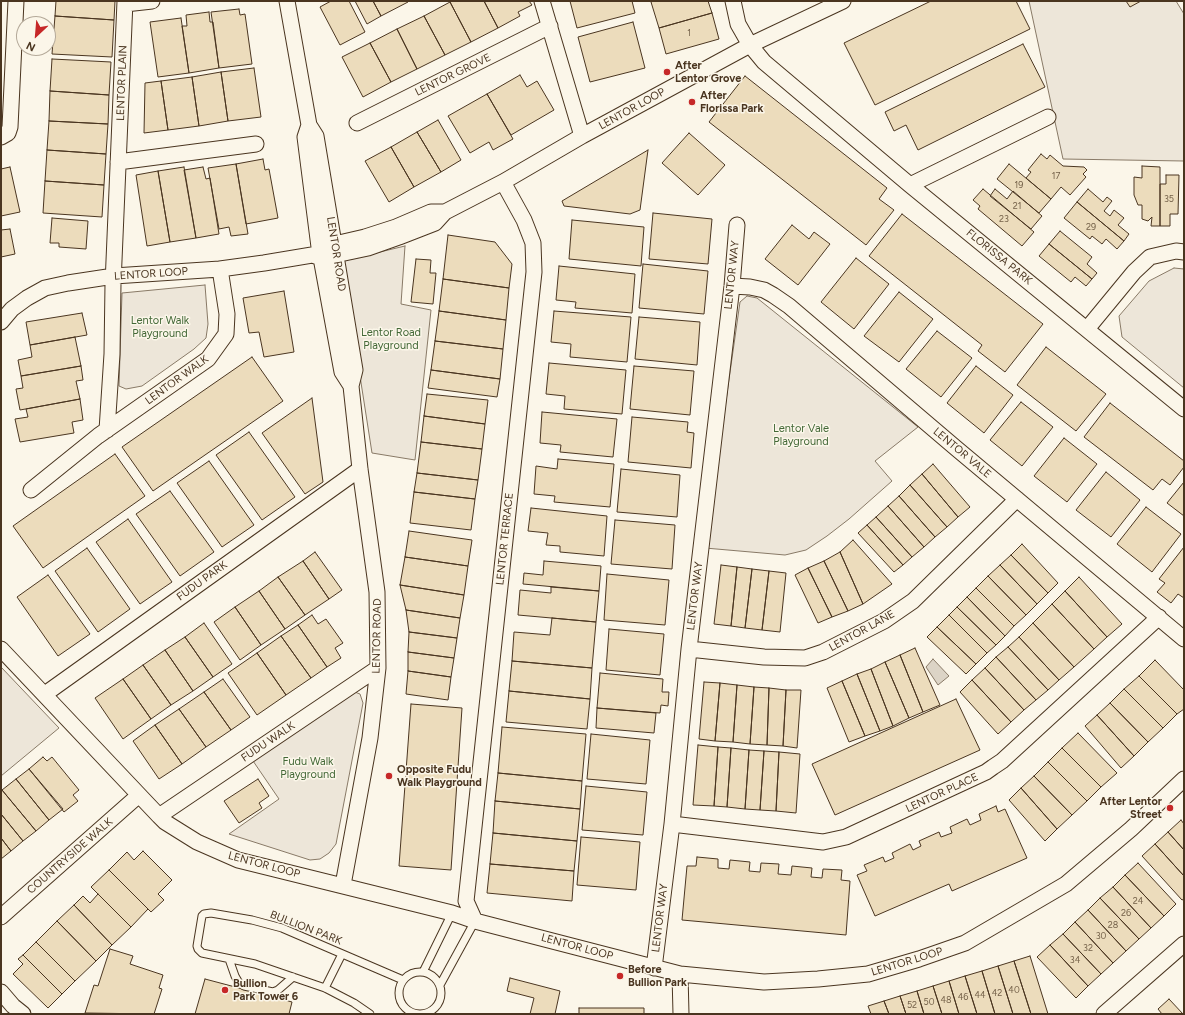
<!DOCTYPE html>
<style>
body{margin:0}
#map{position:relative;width:1185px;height:1015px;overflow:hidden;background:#fbf6e9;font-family:Figtree,sans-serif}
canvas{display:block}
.frame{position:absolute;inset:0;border:2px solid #4a3520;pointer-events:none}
.north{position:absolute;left:16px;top:16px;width:40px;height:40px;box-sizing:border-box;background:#fbf6e9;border:1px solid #b4a999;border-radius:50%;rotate:206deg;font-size:11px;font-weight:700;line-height:16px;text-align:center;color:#4a3520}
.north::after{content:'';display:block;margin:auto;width:14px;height:18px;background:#c62828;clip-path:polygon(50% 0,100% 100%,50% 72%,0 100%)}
</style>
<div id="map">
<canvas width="1185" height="1015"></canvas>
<div class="frame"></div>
<div class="north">N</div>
</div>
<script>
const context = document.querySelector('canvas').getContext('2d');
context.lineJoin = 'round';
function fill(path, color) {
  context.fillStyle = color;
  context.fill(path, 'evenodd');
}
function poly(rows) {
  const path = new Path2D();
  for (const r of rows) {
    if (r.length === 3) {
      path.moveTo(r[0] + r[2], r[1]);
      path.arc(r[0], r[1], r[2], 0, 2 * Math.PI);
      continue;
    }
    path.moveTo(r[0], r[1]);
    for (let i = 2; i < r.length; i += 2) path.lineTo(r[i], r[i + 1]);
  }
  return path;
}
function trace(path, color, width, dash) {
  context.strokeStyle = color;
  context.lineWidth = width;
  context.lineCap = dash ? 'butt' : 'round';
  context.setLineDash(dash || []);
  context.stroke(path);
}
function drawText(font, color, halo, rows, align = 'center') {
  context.font = font + ' Figtree,sans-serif';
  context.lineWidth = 3;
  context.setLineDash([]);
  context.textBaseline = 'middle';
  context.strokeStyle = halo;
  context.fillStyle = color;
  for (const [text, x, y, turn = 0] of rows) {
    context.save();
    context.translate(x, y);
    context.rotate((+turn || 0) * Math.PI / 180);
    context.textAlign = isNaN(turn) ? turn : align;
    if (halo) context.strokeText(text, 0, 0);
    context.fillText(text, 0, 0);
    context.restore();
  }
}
const green = poly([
 [1029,1,1176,1,1184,14,1184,161,1063,159,1029,1],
 [405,246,401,304,431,310,415,460,372,453,342,261,405,246],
 [1174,268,1184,269,1184,388,1122,337,1119,316,1149,281,1174,268],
 [205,285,208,324,206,338,194,349,142,386,126,389,119,386,122,293,205,285],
 [747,296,757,298,918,427,875,461,892,481,849,519,827,536,806,550,785,555,705,548,740,302,747,296],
 [1,667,59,728,1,776,1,667],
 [352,691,360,694,363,703,336,844,329,853,320,859,310,860,229,834,279,799,251,758,352,691]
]);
fill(green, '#ede6d9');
trace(green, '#887966', 1);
const water = poly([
 [933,659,949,676,938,685,926,667,933,659]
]);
fill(water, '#dcd4c6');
trace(water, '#887966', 1);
const building = poly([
 [56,1,115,1,114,20,55,16,56,1],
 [331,1,349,1,365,32,340,45,320,7,331,1],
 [355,1,373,1,381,16,367,24,355,1],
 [373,1,408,1,408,2,381,16,373,1],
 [453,1,484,1,498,28,471,42,450,2,453,1],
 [484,1,529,1,532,5,518,12,520,16,498,28,484,1],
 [570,1,632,1,635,13,577,28,570,1],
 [653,1,708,1,712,13,659,28,651,2,653,1],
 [931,1,1016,1,1030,29,875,105,844,43,931,1],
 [1126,1,1141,1,1130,7,1126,1],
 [450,2,471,42,445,55,424,16,450,2],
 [239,9,240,15,245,14,252,64,219,68,211,12,239,9],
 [209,12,210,22,213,22,219,68,189,73,182,26,187,26,186,15,209,12],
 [712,13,719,39,666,54,659,28,712,13],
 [55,16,114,20,112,57,52,54,55,16],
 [424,16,445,55,417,69,397,29,424,16],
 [181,18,189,73,158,77,150,22,181,18],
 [633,22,645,68,590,82,578,37,633,22],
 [397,29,417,69,391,82,370,43,397,29],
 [370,43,391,82,363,97,342,57,370,43],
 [1023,44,1045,87,918,150,906,125,894,131,885,112,1023,44],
 [52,59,111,62,109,95,50,91,52,59],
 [254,68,261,117,228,121,221,72,254,68],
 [221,72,228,121,199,126,192,77,221,72],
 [520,75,527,87,537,81,554,110,511,135,487,94,520,75],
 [745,76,887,188,879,199,894,210,866,245,709,122,745,76],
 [192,77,199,126,168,130,161,81,192,77],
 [161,81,168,130,144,133,145,83,161,81],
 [50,91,109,95,108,124,49,121,50,91],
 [487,94,513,139,493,150,489,142,470,153,448,116,487,94],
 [438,120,461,160,441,172,417,132,438,120],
 [49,121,108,124,106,154,47,150,49,121],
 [417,132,441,172,414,187,391,147,417,132],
 [689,133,725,165,698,195,662,163,689,133],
 [391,147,414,187,389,202,365,161,391,147],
 [47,150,106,154,104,185,45,181,47,150],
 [648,150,640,210,630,214,564,206,562,201,648,150],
 [1041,154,1047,159,1050,155,1063,166,1084,167,1087,170,1083,174,1086,177,1070,195,1061,187,1051,199,1026,178,1031,172,1028,170,1041,154],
 [263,159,265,170,269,169,278,218,246,224,236,164,263,159],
 [236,164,248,234,231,236,229,227,219,229,208,168,236,164],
 [1009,164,1051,199,1039,213,997,179,1009,164],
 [1142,166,1160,167,1160,226,1151,226,1152,217,1148,221,1142,219,1142,205,1138,205,1134,195,1134,177,1142,178,1142,166],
 [10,167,20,212,1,216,1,169,10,167],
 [184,167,196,238,170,242,158,171,184,167],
 [203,167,206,179,210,178,219,234,196,238,184,170,203,167],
 [158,171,170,242,147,246,136,175,158,171],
 [1166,175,1179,175,1178,214,1170,214,1170,226,1160,226,1160,184,1166,184,1166,175],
 [45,181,104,185,102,217,43,213,45,181],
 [983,189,1034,232,1022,246,978,209,980,206,973,200,983,189],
 [995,189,1007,199,1013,191,1042,216,1031,229,990,196,995,189],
 [1088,189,1103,202,1107,197,1112,201,1104,211,1110,216,1114,210,1124,218,1118,225,1129,234,1124,241,1077,202,1088,189],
 [1077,202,1124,241,1117,249,1106,239,1102,244,1092,236,1090,239,1064,218,1077,202],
 [653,213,712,219,708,264,649,259,653,213],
 [902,214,1043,324,1005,372,978,351,982,345,869,256,902,214],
 [52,218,88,221,86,249,59,247,59,243,50,243,52,218],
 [572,220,644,227,641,266,569,259,572,220],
 [792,225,809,239,814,232,830,244,798,285,765,259,792,225],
 [10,229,15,254,1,257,1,230,10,229],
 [1060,231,1092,257,1087,264,1097,273,1092,279,1049,244,1060,231],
 [448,235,495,242,512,264,509,288,443,279,448,235],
 [1049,244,1092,279,1086,286,1075,277,1071,282,1039,256,1049,244],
 [856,258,889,284,854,329,821,302,856,258],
 [416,259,431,260,430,273,436,273,433,304,411,302,416,259],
 [643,264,708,271,704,314,639,308,643,264],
 [559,266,635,274,632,313,575,308,576,302,556,300,559,266],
 [443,279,509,288,506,320,439,311,443,279],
 [284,291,294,352,264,357,259,332,249,333,243,298,284,291],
 [899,292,933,319,899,362,864,336,899,292],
 [439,311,506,320,503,349,435,341,439,311],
 [554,311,631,317,627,362,570,357,571,344,551,342,554,311],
 [82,313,87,335,30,345,26,322,82,313],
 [639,317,700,322,697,365,635,359,639,317],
 [937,331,972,358,941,397,906,369,937,331],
 [75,337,81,366,21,376,18,360,32,357,30,345,75,337],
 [435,341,503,349,500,379,431,370,435,341],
 [1046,347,1106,394,1076,431,1017,385,1046,347],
 [252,357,283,401,153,491,122,447,252,357],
 [549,363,626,370,622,414,564,409,565,396,546,394,549,363],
 [81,366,83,380,76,381,80,399,20,410,16,389,23,388,21,376,81,366],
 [634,366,694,371,690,415,630,409,634,366],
 [976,366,1013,395,984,433,947,403,976,366],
 [431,370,500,379,497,397,428,388,431,370],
 [427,394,488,400,485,424,424,416,427,394],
 [312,398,323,482,305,494,262,433,312,398],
 [80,399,83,420,72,422,74,433,20,442,15,419,28,417,26,409,80,399],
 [1021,402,1053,427,1022,466,990,440,1021,402],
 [1110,403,1184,461,1184,467,1170,485,1162,479,1153,490,1084,437,1110,403],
 [542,412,617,419,613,457,560,452,561,445,540,443,542,412],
 [424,416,485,424,482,449,421,442,424,416],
 [632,417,688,422,687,432,694,433,691,468,628,462,632,417],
 [249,432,295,497,262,520,216,455,249,432],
 [1064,438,1097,464,1067,502,1034,476,1064,438],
 [421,442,482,449,478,480,417,473,421,442],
 [115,454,145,496,43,568,13,526,115,454],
 [558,459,614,464,610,507,554,502,555,496,534,494,536,466,557,469,558,459],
 [209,461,254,525,222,547,177,483,209,461],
 [933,464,970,507,958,517,922,474,933,464],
 [621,469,680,475,677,517,617,512,621,469],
 [1106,472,1140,500,1111,537,1076,510,1106,472],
 [417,473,478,480,475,499,414,492,417,473],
 [922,474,958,517,947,527,910,485,922,474],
 [1184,482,1184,516,1167,503,1184,482],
 [910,485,947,527,935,537,899,496,910,485],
 [170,491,214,552,180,576,136,514,170,491],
 [414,492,475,499,471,530,410,523,414,492],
 [899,496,935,537,924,547,888,506,899,496],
 [888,506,924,547,912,557,876,517,888,506],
 [1146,507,1181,534,1152,572,1117,544,1146,507],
 [531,508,607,516,604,556,560,552,560,546,546,545,548,533,528,531,531,508],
 [876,517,912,557,903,565,867,525,876,517],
 [128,519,172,582,140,604,96,542,128,519],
 [615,520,675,525,672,569,611,564,615,520],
 [867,525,903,565,894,572,858,533,867,525],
 [409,531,472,540,468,566,405,557,409,531],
 [853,540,892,584,863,604,840,552,853,540],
 [1022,544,1058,583,1048,593,1011,555,1022,544],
 [1184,547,1184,598,1178,594,1171,603,1157,592,1165,583,1159,579,1184,547],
 [87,548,130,609,98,632,55,571,87,548],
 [315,552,342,590,329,599,303,561,315,552],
 [840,552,863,604,848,611,824,561,840,552],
 [1011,555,1048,593,1037,604,1000,565,1011,555],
 [405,557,468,566,464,595,400,585,405,557],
 [303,561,329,599,305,615,278,577,303,561],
 [544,561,601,566,599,591,523,584,524,573,543,575,544,561],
 [824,561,848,611,832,617,808,568,824,561],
 [721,565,737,567,731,626,714,624,721,565],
 [1000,565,1037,604,1026,615,988,576,1000,565],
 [737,567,752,569,745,628,731,626,737,567],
 [808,568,832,617,818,623,795,575,808,568],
 [752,569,769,571,762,630,745,628,752,569],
 [769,571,786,573,780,632,762,630,769,571],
 [607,574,669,580,665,625,604,620,607,574],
 [48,575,90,634,58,656,17,597,48,575],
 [988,576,1026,615,1014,626,976,588,988,576],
 [278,577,305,615,285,629,259,591,278,577],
 [1079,577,1122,624,1107,637,1065,591,1079,577],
 [400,585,464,595,460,618,406,610,400,585],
 [551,587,599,591,596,622,518,615,520,590,551,593,551,587],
 [976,588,1014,626,1005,636,967,597,976,588],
 [259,591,285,629,261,645,235,607,259,591],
 [1065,591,1107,637,1094,649,1052,604,1065,591],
 [967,597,1005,636,996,645,957,607,967,597],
 [1052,604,1094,649,1074,667,1033,623,1052,604],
 [235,607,261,645,240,660,214,622,235,607],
 [957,607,996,645,987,653,949,615,957,607],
 [406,610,460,618,457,638,409,632,406,610],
 [312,615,318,624,326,619,343,643,335,648,341,658,327,667,298,625,312,615],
 [949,615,987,653,976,664,937,627,949,615],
 [552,618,596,622,592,668,512,661,514,632,550,635,552,618],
 [204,623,232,664,213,677,185,637,204,623],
 [1033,623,1074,667,1059,680,1019,637,1033,623],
 [298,625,327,667,311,678,281,636,298,625],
 [937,627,976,664,966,674,927,637,937,627],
 [609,629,664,634,660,675,606,670,609,629],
 [409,632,457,638,454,658,408,652,409,632],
 [281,636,311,678,286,695,257,653,281,636],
 [185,637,213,677,193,691,165,650,185,637],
 [1019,637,1059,680,1048,690,1008,647,1019,637],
 [1008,647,1048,690,1036,700,996,657,1008,647],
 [915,648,940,705,923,712,900,655,915,648],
 [165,650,193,691,171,705,143,665,165,650],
 [408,652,454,658,451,677,408,671,408,652],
 [257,653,286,695,257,715,228,673,257,653],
 [900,655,923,712,909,718,885,662,900,655],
 [996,657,1036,700,1024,710,985,668,996,657],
 [1155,660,1184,690,1184,709,1177,714,1139,676,1155,660],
 [512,661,592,668,590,699,509,691,512,661],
 [885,662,909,718,893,726,871,669,885,662],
 [143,665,171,705,151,719,123,679,143,665],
 [985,668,1024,710,1011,722,972,680,985,668],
 [871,669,893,726,880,731,857,674,871,669],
 [408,671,451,677,448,700,406,694,408,671],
 [600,673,663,679,662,692,669,692,668,706,661,705,660,713,597,708,600,673],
 [857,674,880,731,865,736,842,681,857,674],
 [1139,676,1177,714,1163,728,1124,689,1139,676],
 [123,679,151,719,123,739,95,698,123,679],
 [223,679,250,717,231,730,204,692,223,679],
 [972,680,1011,722,998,734,960,692,972,680],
 [842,681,865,736,849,742,827,688,842,681],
 [704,682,720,683,715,741,699,739,704,682],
 [720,683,737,685,733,742,715,741,720,683],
 [737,685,754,687,750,744,733,742,737,685],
 [754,687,769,688,767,745,750,744,754,687],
 [769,688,786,690,783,746,767,745,769,688],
 [1124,689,1163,728,1148,742,1110,703,1124,689],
 [786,690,801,690,797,748,783,746,786,690],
 [509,691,590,699,587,729,506,722,509,691],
 [204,692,231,730,206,747,179,709,204,692],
 [956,699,980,750,835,815,812,764,956,699],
 [1110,703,1148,742,1134,756,1097,715,1110,703],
 [411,704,462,708,451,870,399,866,411,704],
 [597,708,656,713,654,733,596,728,597,708],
 [179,709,206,747,182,764,155,725,179,709],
 [1097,715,1134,756,1121,768,1085,726,1097,715],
 [155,725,182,764,159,779,133,741,155,725],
 [502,727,586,734,582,781,498,773,502,727],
 [1078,733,1117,773,1101,787,1062,748,1078,733],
 [591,734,650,740,646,784,587,779,591,734],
 [698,745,718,747,714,806,693,805,698,745],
 [718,747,731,748,727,807,714,806,718,747],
 [731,748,749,750,745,809,727,807,731,748],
 [1062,748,1101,787,1087,801,1048,762,1062,748],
 [749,750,764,751,760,810,745,809,749,750],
 [764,751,779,752,776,811,760,810,764,751],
 [779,752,800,754,796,813,776,811,779,752],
 [43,757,47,761,52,757,79,790,73,795,78,801,64,812,29,769,43,757],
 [1048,762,1087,801,1072,815,1034,776,1048,762],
 [29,769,63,809,49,820,16,779,29,769],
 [498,773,582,781,580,809,495,801,498,773],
 [1034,776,1072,815,1057,829,1021,788,1034,776],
 [16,779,49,820,36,831,2,790,16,779],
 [258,779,269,796,259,803,262,808,239,823,224,801,258,779],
 [586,786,647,792,643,835,582,830,586,786],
 [1021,788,1057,829,1045,841,1009,800,1021,788],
 [2,790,36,831,23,841,1,814,1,791,2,790],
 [495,801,580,809,577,841,493,833,495,801],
 [996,806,998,812,1005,809,1027,858,952,891,949,884,875,916,857,875,867,871,864,865,883,857,885,862,894,858,892,853,910,844,913,850,921,846,919,841,939,832,941,837,952,833,950,827,967,819,970,825,981,820,979,814,996,806],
 [1,814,23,841,11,851,1,838,1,814],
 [1181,820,1184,824,1184,850,1168,832,1181,820],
 [1168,832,1184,850,1184,876,1155,844,1168,832],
 [493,833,577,841,574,871,490,864,493,833],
 [581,837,640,842,636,890,577,885,581,837],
 [1,838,11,851,1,859,1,838],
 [1155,844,1184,876,1184,899,1182,900,1142,856,1155,844],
 [143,851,172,880,158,894,164,900,151,912,109,870,127,852,134,860,143,851],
 [697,857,718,859,718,868,729,869,730,860,750,862,749,871,760,872,761,863,779,864,778,874,791,875,792,866,812,868,811,877,822,878,823,869,842,870,841,880,850,881,846,935,682,920,687,866,696,866,697,857],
 [1138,863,1176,904,1164,916,1125,875,1138,863],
 [490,864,574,871,572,901,487,893,490,864],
 [109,870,148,909,131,927,91,887,109,870],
 [1125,875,1164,916,1151,928,1113,887,1125,875],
 [1113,887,1151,928,1139,939,1100,898,1113,887],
 [98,894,131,927,112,945,74,905,83,896,90,903,98,894],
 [1100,898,1139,939,1126,951,1088,910,1100,898],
 [74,905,112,945,96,961,57,921,74,905],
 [1088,910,1126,951,1113,963,1075,922,1088,910],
 [57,921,96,961,75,981,36,942,57,921],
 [1075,922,1113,963,1101,974,1063,934,1075,922],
 [1063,934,1101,974,1088,986,1050,945,1063,934],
 [36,942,75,981,62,994,23,955,36,942],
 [1050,945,1088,986,1076,998,1037,957,1050,945],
 [110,949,133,956,130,964,163,975,159,988,162,989,154,1014,85,1013,94,985,98,986,110,949],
 [23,955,62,994,48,1008,13,974,23,964,18,959,23,955],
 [1030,956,1048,1014,1031,1014,1014,961,1030,956],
 [1014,961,1031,1014,1013,1014,998,966,1014,961],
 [998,966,1013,1014,995,1014,982,971,998,966],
 [982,971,995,1014,977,1014,965,976,982,971],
 [965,976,977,1014,959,1014,949,981,965,976],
 [510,978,560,991,555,1014,530,1014,534,998,507,991,510,978],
 [205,979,292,1002,289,1014,195,1014,205,979],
 [949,981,959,1014,942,1014,933,986,949,981],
 [933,986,942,1014,924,1014,917,991,933,986],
 [917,991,924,1014,906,1014,900,996,917,991],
 [900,996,906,1014,889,1014,884,1001,900,996],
 [1169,999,1183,1014,1162,1014,1158,1009,1169,999],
 [884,1001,889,1014,871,1014,868,1006,884,1001],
 [579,1008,644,1008,644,1014,579,1014,579,1008]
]);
fill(building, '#ecdcbc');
trace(building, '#4a3520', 1);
const lane = poly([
 [229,959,235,976,239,983,244,986,273,992,278,990,293,977],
 [420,993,21],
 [423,972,452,913],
 [440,985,475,921],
 [325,988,342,954],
 [370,1014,354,1003,325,988,255,964,202,953,198,949,197,946,202,916,204,914,211,913,252,920,282,928,403,980]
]);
const street = poly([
 [287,1,309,125,316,136,355,370,351,386,360,469,377,592,378,668,370,738,343,885],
 [542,1,582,136],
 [733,1,738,24,750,45,764,62,910,185,1184,409],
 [125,4,152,1],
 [357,123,550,26],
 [309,125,305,137,319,247,342,372,351,386],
 [1,137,8,133,10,127,16,1],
 [118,162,256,144],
 [910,185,1048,117],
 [326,246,365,237,396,227,431,212,445,212],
 [732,286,750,287,764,290,773,295,789,306,957,449,1184,639],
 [1,322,12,309,27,298,45,288,68,283,114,276,220,269,264,263,312,255,321,258,368,248,399,237,435,223,445,212,503,182,582,136,750,45,843,1],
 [1087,329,1134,272,1150,257,1176,251,1184,252],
 [107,430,112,354,113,284,125,1],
 [31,490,98,436,208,359,226,334,227,314,220,269],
 [1,649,159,816,165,822,197,842,238,860,452,913,475,921,680,974,764,982,818,979,868,974,919,959,965,943,1066,884,1131,829,1184,779],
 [689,649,764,657,805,658,823,652,884,621,913,601,1017,499],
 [45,694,360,469],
 [159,816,378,668],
 [672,824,823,842,846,837,986,772,993,767,1002,761,1159,617],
 [1,917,139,795],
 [475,921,466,901,534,272,533,243,524,220,503,182],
 [654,968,672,824,689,649,732,286,737,225],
 [680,974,681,1014],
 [1,992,13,1006,23,1014],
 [1104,1014,1184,944]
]);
trace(lane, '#4a3520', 9);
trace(street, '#4a3520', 17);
trace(lane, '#fbf6e9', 7);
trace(street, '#fbf6e9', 15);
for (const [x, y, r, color] of [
 [667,72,4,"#c62828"],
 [692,102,4,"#c62828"],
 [389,776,4,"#c62828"],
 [1170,808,4,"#c62828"],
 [620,976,4,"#c62828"],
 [225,990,4,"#c62828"]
]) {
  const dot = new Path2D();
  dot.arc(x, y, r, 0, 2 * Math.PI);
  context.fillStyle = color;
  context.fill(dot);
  trace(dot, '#fbf6e9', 1.5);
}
drawText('9px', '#725f47', null, [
 ["1",689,33],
 ["17",1056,176],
 ["19",1019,185],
 ["35",1169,199],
 ["21",1017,206],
 ["23",1004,219],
 ["29",1091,227],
 ["24",1138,901],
 ["26",1126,913],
 ["28",1113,925],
 ["30",1101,936],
 ["32",1088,948],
 ["34",1075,960],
 ["40",1014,990],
 ["42",997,993],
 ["44",980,995],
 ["46",963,997],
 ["48",946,1000],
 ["50",929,1002],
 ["52",912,1005]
]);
drawText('bold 11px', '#4a3520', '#fbf6e9', [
 ["After",675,66],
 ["Lentor Grove",675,79],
 ["After",700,96],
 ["Florissa Park",700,109],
 ["Opposite Fudu",397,770],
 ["Walk Playground",397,783],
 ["After Lentor",1162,802,"right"],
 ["Street",1162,815,"right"],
 ["Before",628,970],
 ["Bullion Park",628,983],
 ["Bullion",233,984],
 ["Park Tower 6",233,997]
], 'left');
drawText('11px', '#4a3520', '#fbf6e9', [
 ["LENTOR GROVE",453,75,-26],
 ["LENTOR PLAIN",122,83,-88],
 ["LENTOR LOOP",632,109,-29],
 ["LENTOR ROAD",336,254,81],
 ["FLORISSA PARK",999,257,39],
 ["LENTOR LOOP",151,274,-4],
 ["LENTOR WAY",732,275,-84],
 ["LENTOR WALK",177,380,-36],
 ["LENTOR VALE",962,453,40],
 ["LENTOR TERRACE",505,539,-84],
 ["FUDU PARK",202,581,-36],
 ["LENTOR WAY",695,596,-83],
 ["LENTOR LANE",862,631,-29],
 ["LENTOR ROAD",377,636,-89],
 ["FUDU WALK",268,742,-34],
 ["LENTOR PLACE",942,793,-25],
 ["COUNTRYSIDE WALK",70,856,-41],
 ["LENTOR LOOP",264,865,15],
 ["LENTOR WAY",660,918,-83],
 ["BULLION PARK",306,928,21],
 ["LENTOR LOOP",577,947,15],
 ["LENTOR LOOP",907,962,-17]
]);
drawText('11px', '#436837', '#fbf6e9', [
 ["Lentor Walk",160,321],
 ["Playground",160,334],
 ["Lentor Road",391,333],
 ["Playground",391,346],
 ["Lentor Vale",801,429],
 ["Playground",801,442],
 ["Fudu Walk",308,762],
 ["Playground",308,775]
]);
</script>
